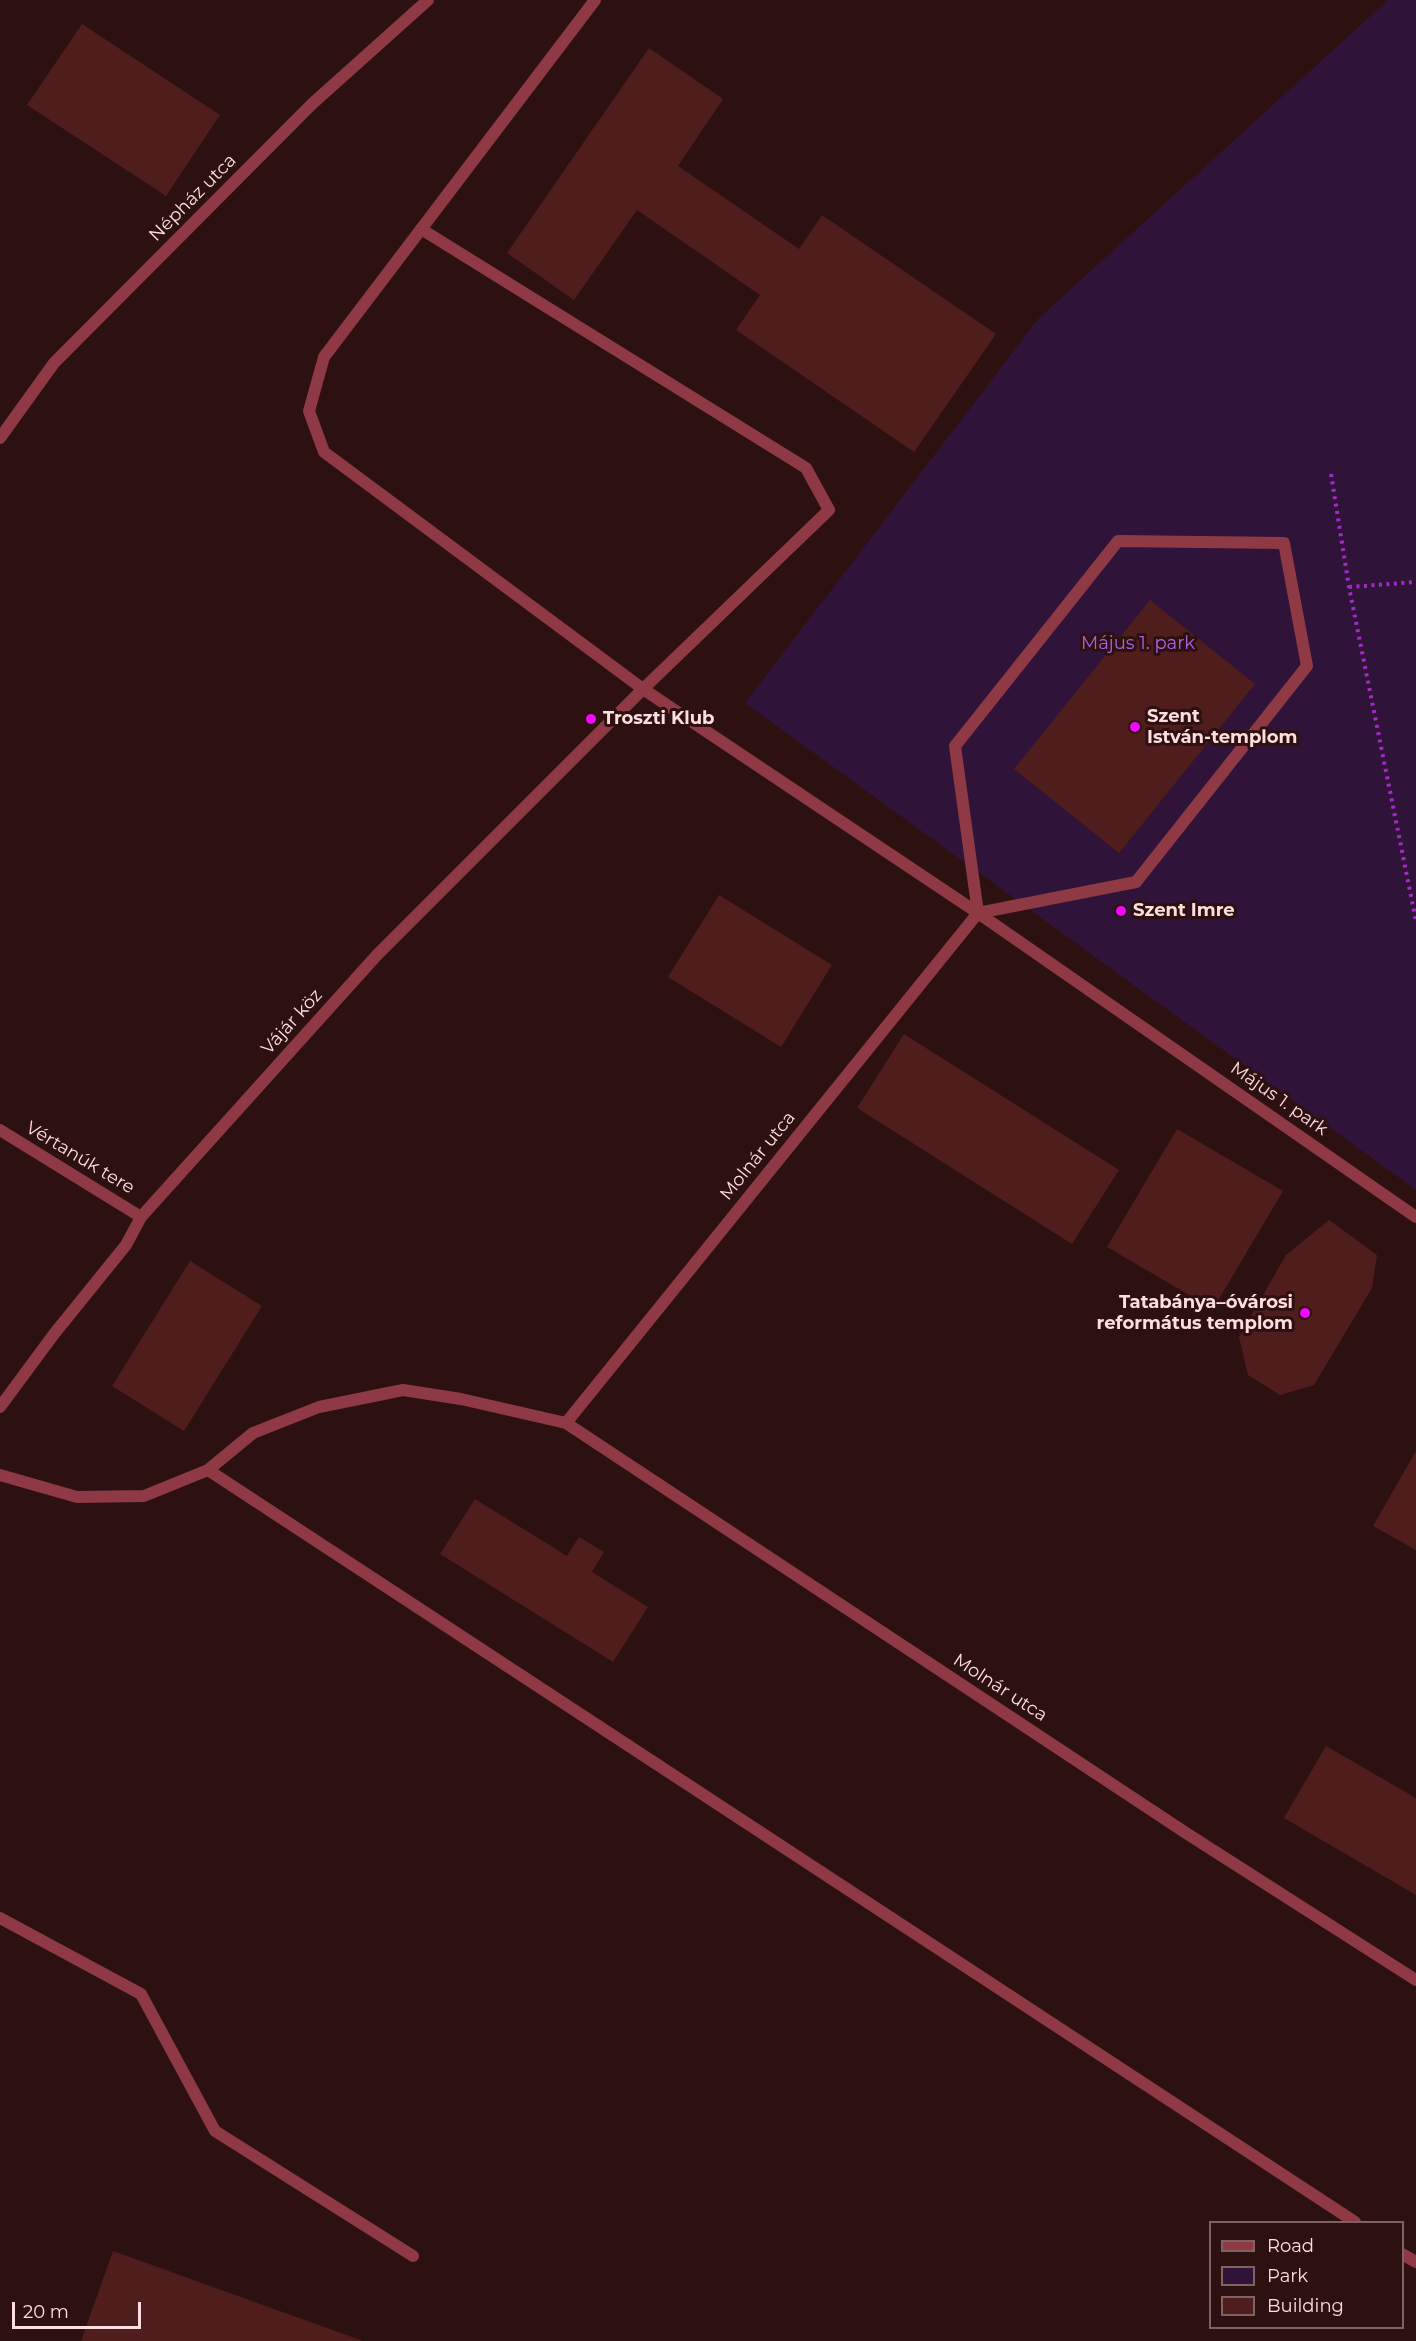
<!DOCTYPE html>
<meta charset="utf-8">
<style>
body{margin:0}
#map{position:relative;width:1416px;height:2341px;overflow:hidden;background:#2d1110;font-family:Montserrat,sans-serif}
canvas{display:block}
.legend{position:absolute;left:1209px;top:2221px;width:195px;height:108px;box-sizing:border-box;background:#2d1110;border:2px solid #816262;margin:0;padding:8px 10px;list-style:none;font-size:18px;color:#ffdcde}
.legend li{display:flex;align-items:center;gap:12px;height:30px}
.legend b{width:30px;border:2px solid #816262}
.scale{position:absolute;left:12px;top:2302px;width:129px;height:27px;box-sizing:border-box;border:3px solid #ffdcde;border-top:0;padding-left:8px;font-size:18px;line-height:21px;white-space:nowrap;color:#ffdcde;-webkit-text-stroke:4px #2d1110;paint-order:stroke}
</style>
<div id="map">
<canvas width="1416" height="2341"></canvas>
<ul class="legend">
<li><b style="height:8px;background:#8e3943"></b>Road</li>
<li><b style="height:16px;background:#301338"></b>Park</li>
<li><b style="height:16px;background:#4f1d1b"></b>Building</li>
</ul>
<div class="scale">20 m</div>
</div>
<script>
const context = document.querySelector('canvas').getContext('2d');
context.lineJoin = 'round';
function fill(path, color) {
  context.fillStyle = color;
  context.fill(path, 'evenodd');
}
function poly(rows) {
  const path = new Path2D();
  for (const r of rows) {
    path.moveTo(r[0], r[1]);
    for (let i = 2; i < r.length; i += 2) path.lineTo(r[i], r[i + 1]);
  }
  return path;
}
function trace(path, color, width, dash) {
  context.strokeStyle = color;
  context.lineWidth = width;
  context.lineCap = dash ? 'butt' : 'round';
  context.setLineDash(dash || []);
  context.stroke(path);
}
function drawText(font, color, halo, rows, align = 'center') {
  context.font = font + ' Montserrat,sans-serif';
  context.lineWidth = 6;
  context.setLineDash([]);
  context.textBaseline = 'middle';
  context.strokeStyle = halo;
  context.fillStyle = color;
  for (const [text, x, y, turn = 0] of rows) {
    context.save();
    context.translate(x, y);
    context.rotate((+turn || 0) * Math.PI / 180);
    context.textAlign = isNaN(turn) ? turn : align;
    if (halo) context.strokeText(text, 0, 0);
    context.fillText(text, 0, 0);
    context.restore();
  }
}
fill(poly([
 [1388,0,1416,0,1416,1190,745,703,1039,318]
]), '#301338');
fill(poly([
 [82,24,220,115,166,196,27,105],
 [649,48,723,99,678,166,799,249,822,215,996,334,914,452,736,330,760,295,637,210,574,300,507,253],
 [1150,600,1255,684,1119,853,1014,769],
 [719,895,832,965,781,1047,668,977],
 [904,1034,1119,1170,1072,1244,857,1108],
 [1177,1129,1283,1191,1213,1309,1107,1247],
 [1329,1220,1377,1255,1372,1288,1314,1385,1280,1395,1248,1375,1239,1337,1286,1255],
 [190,1261,262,1306,184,1431,112,1386],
 [1416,1451,1416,1550,1373,1526],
 [475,1499,567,1556,579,1537,604,1552,592,1572,648,1607,613,1662,440,1554],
 [1326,1746,1416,1798,1416,1895,1284,1818],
 [113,2251,363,2341,81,2341]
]), '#4f1d1b');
trace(poly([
 [1331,474,1349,587,1416,921],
 [1349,587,1416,582]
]), '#a32ac5', 4, [3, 4.5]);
trace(poly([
 [421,229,806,468,829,510,643,689],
 [1118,541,1284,543,1307,666,1136,882,978,913,955,746,1118,541],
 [0,1918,141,1994,215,2131,413,2256]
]), '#8e3943', 12);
trace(poly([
 [643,689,978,913,1416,1217]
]), '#8e3943', 12);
trace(poly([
 [0,438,54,363,312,104,428,0],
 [0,1130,141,1217],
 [0,1407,54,1334,126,1245,141,1217,377,955,643,689,324,452,309,411,324,357,595,0],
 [566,1423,978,913],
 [208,1470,1355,2222],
 [0,1475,77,1497,144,1496,208,1470,253,1433,319,1407,403,1390,461,1399,566,1423,1186,1833,1416,1980],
 [1402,2254,1416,2262]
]), '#8e3943', 12);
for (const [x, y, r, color] of [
 [591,719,6,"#f108ff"],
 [1135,727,6,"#f108ff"],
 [1121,911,6,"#f108ff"],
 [1305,1313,6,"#f108ff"]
]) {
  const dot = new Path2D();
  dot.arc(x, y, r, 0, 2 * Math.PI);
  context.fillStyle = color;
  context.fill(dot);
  trace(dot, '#2d1110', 2);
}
drawText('18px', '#ffdcde', '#2d1110', [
 ["Népház utca",193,198,-45],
 ["Vájár köz",292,1022,-48],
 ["Május 1. park",1279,1099,35],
 ["Molnár utca",758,1156,-51],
 ["Vértanúk tere",80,1158,31],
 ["Molnár utca",1000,1688,33]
]);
drawText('18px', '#b060e7', '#2d1110', [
 ["Május 1. park",1138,644]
]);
drawText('bold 18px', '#ffdcde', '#2d1110', [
 ["Szent",1147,717],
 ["István-templom",1147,738],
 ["Troszti Klub",603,719],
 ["Szent Imre",1133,911],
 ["Tatabánya–óvárosi",1293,1303,"right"],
 ["református templom",1293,1324,"right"]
], 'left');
</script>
